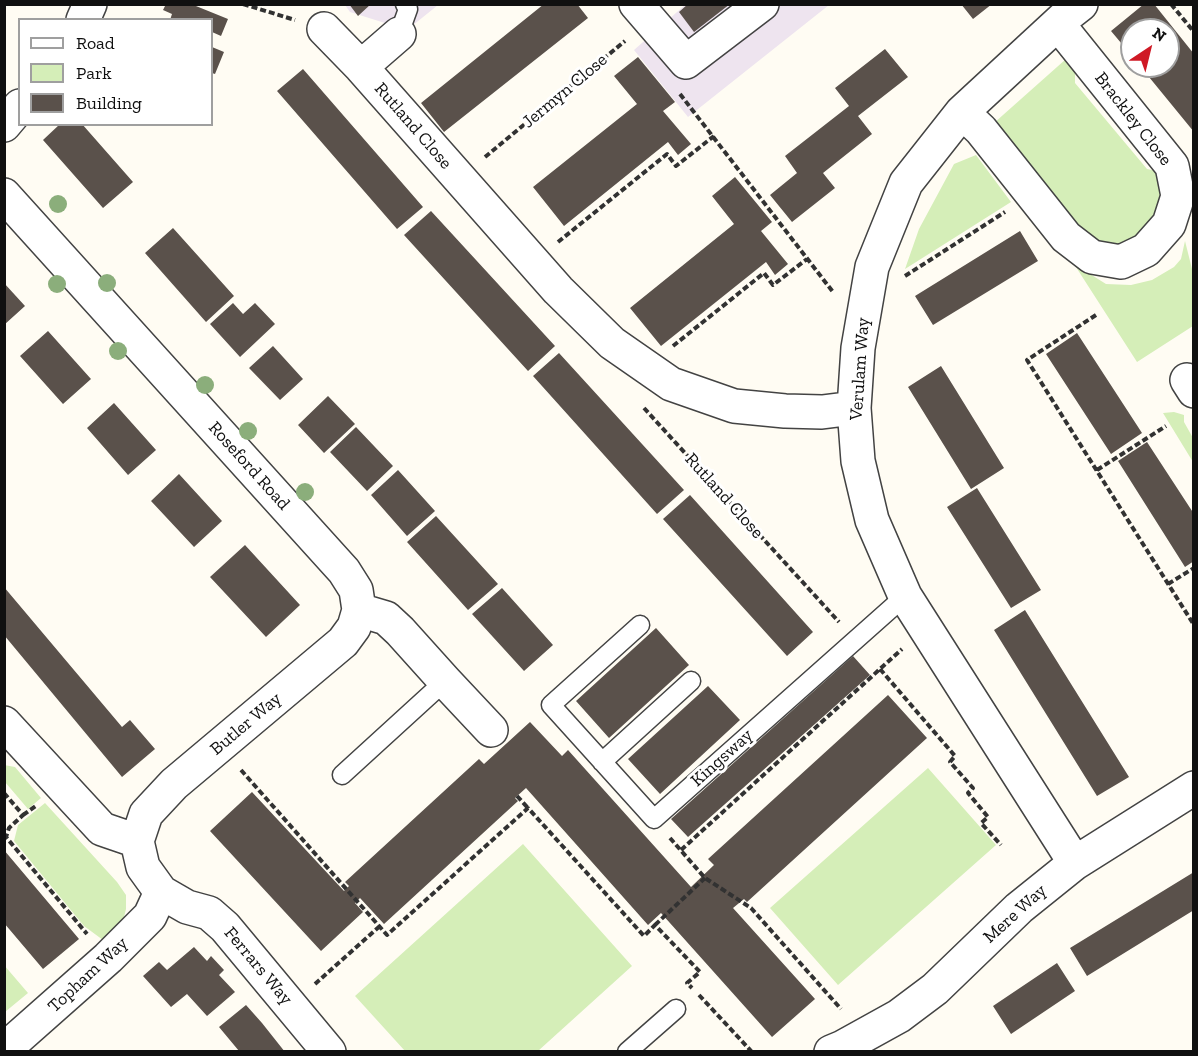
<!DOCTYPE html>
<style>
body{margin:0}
#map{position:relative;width:1198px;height:1056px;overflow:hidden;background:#fffcf3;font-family:"Zilla Slab",serif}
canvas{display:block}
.frame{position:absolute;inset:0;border:6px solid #101010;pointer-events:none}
.legend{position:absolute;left:18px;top:18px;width:195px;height:108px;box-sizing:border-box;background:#fff;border:2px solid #9f9f9f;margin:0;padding:8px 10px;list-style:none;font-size:18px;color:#101010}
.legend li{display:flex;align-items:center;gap:12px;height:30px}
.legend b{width:30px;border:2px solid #9f9f9f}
.north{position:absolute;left:1120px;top:18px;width:60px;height:60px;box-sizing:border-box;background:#fff;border:2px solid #9f9f9f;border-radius:50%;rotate:35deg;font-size:16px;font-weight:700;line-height:24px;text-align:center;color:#101010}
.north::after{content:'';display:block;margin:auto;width:21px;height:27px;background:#cf1925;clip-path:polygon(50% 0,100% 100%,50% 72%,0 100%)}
</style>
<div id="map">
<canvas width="1198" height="1056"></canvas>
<div class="frame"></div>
<ul class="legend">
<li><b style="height:8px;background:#fff"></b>Road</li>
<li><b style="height:16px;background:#d5eeb8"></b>Park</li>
<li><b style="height:16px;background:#5a514b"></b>Building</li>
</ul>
<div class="north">N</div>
</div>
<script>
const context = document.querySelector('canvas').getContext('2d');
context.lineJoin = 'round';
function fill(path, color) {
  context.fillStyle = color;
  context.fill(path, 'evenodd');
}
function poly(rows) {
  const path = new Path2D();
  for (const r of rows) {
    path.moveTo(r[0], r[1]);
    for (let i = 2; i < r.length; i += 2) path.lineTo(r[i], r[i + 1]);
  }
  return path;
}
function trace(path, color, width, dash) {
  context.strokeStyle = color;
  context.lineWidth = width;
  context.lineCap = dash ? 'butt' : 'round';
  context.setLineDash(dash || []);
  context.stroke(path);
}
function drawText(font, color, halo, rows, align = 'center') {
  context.font = font + ' "Zilla Slab",serif';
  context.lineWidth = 6;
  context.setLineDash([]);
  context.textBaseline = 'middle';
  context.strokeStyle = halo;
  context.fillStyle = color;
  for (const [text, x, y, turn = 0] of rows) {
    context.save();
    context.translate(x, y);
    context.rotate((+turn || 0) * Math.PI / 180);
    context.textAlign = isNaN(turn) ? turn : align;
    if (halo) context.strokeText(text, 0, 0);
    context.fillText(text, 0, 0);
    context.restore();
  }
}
fill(poly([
 [345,5,438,5,407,30,350,12],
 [685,5,829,5,688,117,634,50]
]), '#eee4ef');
fill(poly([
 [1066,59,1075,67,1075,83,1147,169,1162,172,1167,183,1151,231,1111,248,1082,236,994,123],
 [976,155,1011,202,905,269,919,229,954,164],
 [1185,241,1193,273,1193,326,1137,362,1074,264,1106,284,1131,285,1152,280,1174,267,1181,259],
 [1174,412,1184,415,1184,422,1193,438,1193,462,1163,413],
 [4,765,15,767,41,798,28,809,5,782],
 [928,768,996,845,838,985,770,908],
 [45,803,117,882,126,895,126,909,123,921,103,940,84,926,14,841,18,825],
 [523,844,632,966,538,1051,405,1051,355,996],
 [4,965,28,993,5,1012,4,1012]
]), '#d5eeb8');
fill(poly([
 [166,4,191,4,228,19,221,36,212,32,212,20,170,20,172,14,163,10],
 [349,4,371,4,358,16],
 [544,4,577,4,588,18,444,132,421,103],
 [688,4,730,4,694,32,679,12],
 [961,4,992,4,973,19],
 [1144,4,1154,4,1194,54,1194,132,1140,66,1168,66,1168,30,1132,30,1132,56,1111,31],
 [212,47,224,52,215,74,212,73],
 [885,49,908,77,858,116,872,134,823,173,835,188,792,222,770,195,797,173,785,156,849,106,835,88],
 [638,57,675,102,663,111,691,144,678,155,668,142,564,226,533,187,637,104,614,76],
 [303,69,423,207,397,229,277,91],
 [60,124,82,124,133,182,103,208,43,140],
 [735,177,772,222,761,231,788,264,775,275,766,262,661,346,630,308,734,224,712,196],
 [431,211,555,346,528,371,404,235],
 [173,228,234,296,206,322,145,253],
 [1020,231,1038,261,933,325,915,296],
 [4,283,25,306,4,325],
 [233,303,243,314,255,303,275,324,240,357,210,324],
 [48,331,91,379,63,404,20,356],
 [1077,333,1142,433,1111,454,1046,354],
 [273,346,303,379,280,400,249,368],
 [559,353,684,490,657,514,533,376],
 [941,366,1004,468,971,489,908,387],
 [328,396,355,424,324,453,298,425],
 [114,403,156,450,128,475,87,428],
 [356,427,393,466,367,491,330,452],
 [1147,442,1194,514,1194,561,1185,567,1118,461],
 [398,470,435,511,407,536,371,495],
 [179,474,222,521,194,547,151,501],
 [977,488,1041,590,1011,608,947,507],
 [690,495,813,632,787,656,663,519],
 [436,516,498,584,468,610,407,542],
 [245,545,300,605,266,637,210,577],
 [4,587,122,727,130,720,155,749,122,777,4,635],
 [502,588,553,645,524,671,472,614],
 [1025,610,1129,777,1097,796,994,630],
 [656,628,689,665,609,738,576,701],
 [853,656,870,675,688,837,671,819],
 [708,686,740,720,660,794,628,759],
 [888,695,927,738,747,902,744,899,733,908,815,999,772,1037,661,913,648,925,526,788,515,798,518,801,384,924,360,898,355,903,363,912,321,951,210,831,252,792,344,891,349,886,345,882,479,759,484,764,530,722,562,756,568,750,691,887,714,865,708,859],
 [4,850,79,939,43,969,4,923],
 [1194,872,1194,910,1087,976,1070,948],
 [194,947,207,961,211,956,224,970,219,975,235,992,207,1016,187,994,171,1007,143,976,159,962,167,970],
 [1057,963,1075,991,1011,1034,993,1006],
 [246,1005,262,1023,285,1052,239,1051,219,1027]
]), '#5a514b');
const service = poly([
 [399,34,408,9,405,4],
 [640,625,551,705,654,819,905,596],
 [602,762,691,681],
 [342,775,445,681],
 [627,1052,676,1009]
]);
const minor = poly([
 [636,4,686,62,762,4],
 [83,20,90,4],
 [324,29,361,67,558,290,612,343,671,384,734,406,785,411,822,412,854,408],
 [361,67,399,34],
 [962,112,981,130,1066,237,1092,257,1121,262,1146,250,1169,224,1178,196,1172,166,1058,24],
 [4,125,20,106],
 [4,195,344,571,356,590,359,610,386,618,400,631,445,681,491,730],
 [1187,380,1194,391],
 [4,723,102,829,137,841,143,867,161,892,187,907,209,913,225,927,329,1052],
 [137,841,146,814,174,784,343,642,354,627,359,610],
 [1075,863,905,596,872,520,858,461,854,408,858,348,872,267,906,183,962,112,1067,15,1081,4],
 [4,1050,108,958,150,916,161,892],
 [831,1052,843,1047,899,1016,935,989,1019,908,1075,863,1194,788]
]);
trace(service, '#434343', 21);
trace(minor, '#434343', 36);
trace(poly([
 [243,4,295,20],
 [1171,4,1194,32],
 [680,94,833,292],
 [485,157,625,41],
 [558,242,667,154,676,166,714,136],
 [905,276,1005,212],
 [1096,315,1027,360,1194,625],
 [673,346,764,273,773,285,807,259],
 [644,408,839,622],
 [1097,470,1166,426],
 [1168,584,1194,568],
 [880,669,955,756,950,762,973,788,968,793,988,817,981,823,1001,845],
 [241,770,387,935,528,808,644,936,655,925,700,972,687,983,692,988],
 [4,793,23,815,9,828,6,837,87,934],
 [517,796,528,808],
 [23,815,37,805],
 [670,838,705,878,751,908,841,1009],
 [681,850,902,649],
 [655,925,705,878],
 [315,984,380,926],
 [699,995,752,1052]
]), '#323232', 4, [6, 3]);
trace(service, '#fff', 18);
trace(minor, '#fff', 33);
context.fillStyle = '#8bae7b';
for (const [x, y] of [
 [58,204],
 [107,283],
 [57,284],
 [118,351],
 [205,385],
 [248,431],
 [305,492]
]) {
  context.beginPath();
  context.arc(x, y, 9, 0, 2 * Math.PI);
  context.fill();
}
drawText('18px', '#101010', '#fff', [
 ["Jermyn Close",565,91,-40],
 ["Brackley Close",1133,119,52],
 ["Rutland Close",413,126,49],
 ["Verulam Way",860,369,-86],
 ["Roseford Road",249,466,48],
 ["Rutland Close",724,496,48],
 ["Butler Way",246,724,-40],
 ["Kingsway",722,758,-42],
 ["Mere Way",1015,914,-42],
 ["Ferrars Way",258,966,50],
 ["Topham Way",88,975,-43]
]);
</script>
